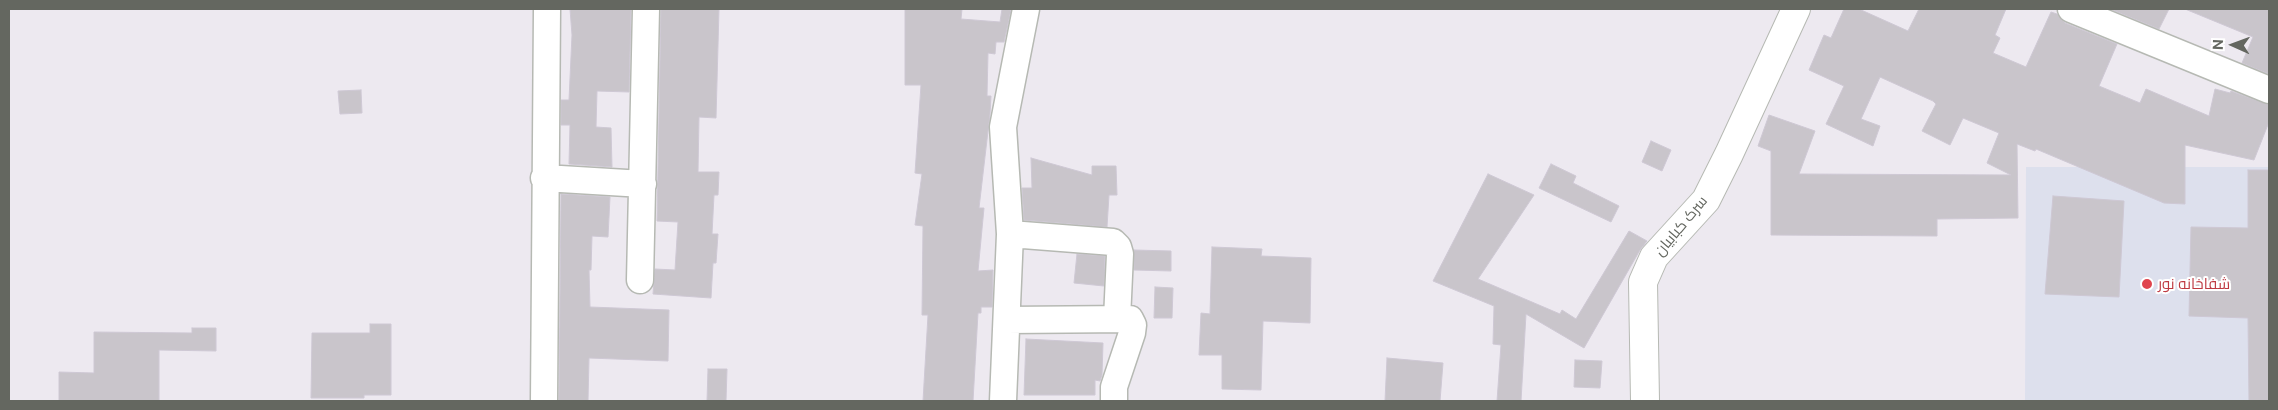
<!DOCTYPE html>
<meta charset="utf-8">
<style>
body{margin:0}
#map{position:relative;width:2278px;height:410px;overflow:hidden;background:#ede9f0;font-family:"Public Sans",sans-serif}
canvas{display:block}
.frame{position:absolute;inset:0;border:10px solid #646760;pointer-events:none}
.north{position:absolute;left:2208px;top:20px;width:50px;height:50px;-webkit-text-stroke:4px #fff;paint-order:stroke;rotate:272deg;font-size:14px;font-weight:700;line-height:20px;text-align:center;color:#646760}
.north::after{content:'';display:block;margin:auto;width:18px;height:22px;background:#646760;clip-path:polygon(50% 0,100% 100%,50% 72%,0 100%)}
</style>
<div id="map">
<canvas width="2278" height="410"></canvas>
<div class="frame"></div>
<div class="north">N</div>
</div>
<script>
const context = document.querySelector('canvas').getContext('2d');
context.lineJoin = 'round';
function fill(path, color) {
  context.fillStyle = color;
  context.fill(path, 'evenodd');
}
function poly(rows) {
  const path = new Path2D();
  for (const r of rows) {
    path.moveTo(r[0], r[1]);
    for (let i = 2; i < r.length; i += 2) path.lineTo(r[i], r[i + 1]);
  }
  return path;
}
function trace(path, color, width, dash) {
  context.strokeStyle = color;
  context.lineWidth = width;
  context.lineCap = dash ? 'butt' : 'round';
  context.setLineDash(dash || []);
  context.stroke(path);
}
function drawText(font, color, halo, rows, align = 'center') {
  context.font = font + ' "Public Sans",Cairo,sans-serif';
  context.lineWidth = 4;
  context.setLineDash([]);
  context.textBaseline = 'middle';
  context.strokeStyle = halo;
  context.fillStyle = color;
  for (const [text, x, y, turn = 0] of rows) {
    context.save();
    context.translate(x, y);
    context.rotate((+turn || 0) * Math.PI / 180);
    context.textAlign = isNaN(turn) ? turn : align;
    if (halo) context.strokeText(text, 0, 0);
    context.fillText(text, 0, 0);
    context.restore();
  }
}
fill(poly([
 [2026,167,2269,167,2269,401,2025,401]
]), '#dde0ed');
const building = poly([
 [570,9,631,9,629,92,597,91,596,127,611,128,612,167,569,164,570,125,561,125,561,100,569,100,572,35,570,9],
 [661,9,719,9,716,118,699,117,698,172,719,172,718,195,714,195,712,234,718,234,716,263,713,263,711,298,653,294,655,269,675,270,678,222,657,221,661,9],
 [905,9,962,9,961,19,1000,22,1002,9,1011,10,1004,42,996,42,995,54,988,53,987,96,991,96,990,114,979,208,984,208,978,271,993,270,992,307,981,307,981,313,978,313,973,401,923,401,928,315,922,315,923,226,915,225,922,174,915,173,921,85,905,85,905,9],
 [1844,9,1859,9,1908,31,1919,9,2006,9,1995,35,2000,38,1993,53,2026,67,2051,12,2057,14,2065,23,2117,44,2099,86,2140,103,2146,89,2209,116,2215,89,2230,93,2231,91,2269,105,2269,122,2254,160,2185,145,2185,204,2164,203,2036,149,2035,151,2017,144,2018,218,1937,219,1937,236,1771,235,1771,151,1758,146,1769,115,1815,131,1799,174,2011,175,1987,163,1999,133,1963,118,1950,145,1922,131,1936,104,1933,101,1880,77,1861,119,1880,126,1873,146,1826,124,1844,86,1809,70,1824,35,1831,38,1844,9],
 [2110,9,2169,9,2159,29,2110,9],
 [2185,9,2269,9,2269,74,2242,63,2253,37,2185,9],
 [361,90,362,113,340,114,338,91,361,90],
 [1651,141,1671,150,1662,171,1642,162,1651,141],
 [1031,158,1092,175,1092,166,1116,166,1117,195,1109,195,1107,227,1024,220,1022,188,1032,188,1031,158],
 [1551,164,1576,176,1573,183,1619,206,1611,222,1539,188,1551,164],
 [2248,170,2269,170,2269,401,2249,401,2248,318,2189,316,2191,227,2248,228,2248,170],
 [1488,174,1534,195,1478,279,1560,314,1562,310,1576,319,1629,231,1647,241,1640,250,1584,348,1526,314,1521,401,1497,401,1501,345,1493,344,1494,306,1433,281,1488,174],
 [561,194,610,197,608,237,592,236,591,270,589,270,590,307,669,310,668,361,589,358,588,401,559,401,561,194],
 [2053,196,2124,201,2119,297,2045,294,2053,196],
 [1212,247,1262,249,1261,256,1311,258,1310,323,1263,321,1261,390,1222,389,1222,355,1199,355,1201,313,1210,314,1212,247],
 [1134,250,1171,251,1171,271,1134,270,1134,250],
 [1077,254,1105,256,1104,286,1074,283,1077,254],
 [1155,287,1173,288,1172,318,1154,318,1155,287],
 [370,324,391,324,391,395,364,395,364,398,311,398,312,333,370,333,370,324],
 [192,328,216,328,216,351,159,350,159,401,59,401,59,372,94,373,94,332,192,333,192,328],
 [1026,339,1103,343,1102,375,1100,381,1095,380,1095,395,1024,395,1026,339],
 [1387,358,1443,363,1440,401,1385,401,1387,358],
 [1575,360,1602,361,1600,388,1574,387,1575,360],
 [708,369,727,369,726,401,707,401,708,369]
]);
fill(building, '#c9c5cb');
trace(building, '#cec8d4', 1);
const minor = poly([
 [2071,9,2269,90],
 [544,178,643,184],
 [1010,234,1113,242,1118,247,1120,254,1117,319],
 [640,280,646,9],
 [1007,320,1130,319,1133,325,1132,333,1114,387,1114,401],
 [544,401,547,9],
 [1003,401,1010,234,1003,127,1026,9]
]);
const tertiary = poly([
 [1645,401,1643,282,1654,257,1706,200,1729,154,1796,9]
]);
trace(minor, '#b6b9b3', 29);
trace(tertiary, '#b6b9b3', 30);
trace(minor, '#fff', 26);
trace(tertiary, '#fff', 28);
for (const [x, y, r, color] of [
 [2147,284,6,"#e0444e"]
]) {
  const dot = new Path2D();
  dot.arc(x, y, r, 0, 2 * Math.PI);
  context.fillStyle = color;
  context.fill(dot);
  trace(dot, '#fff', 2);
}
drawText('15px', '#646760', '#fff', [
 ["سرک کبابیان",1681,226,-50]
]);
drawText('15px', '#be3a42', '#fff', [
 ["شفاخانه نور",2158,284]
], 'left');
</script>
